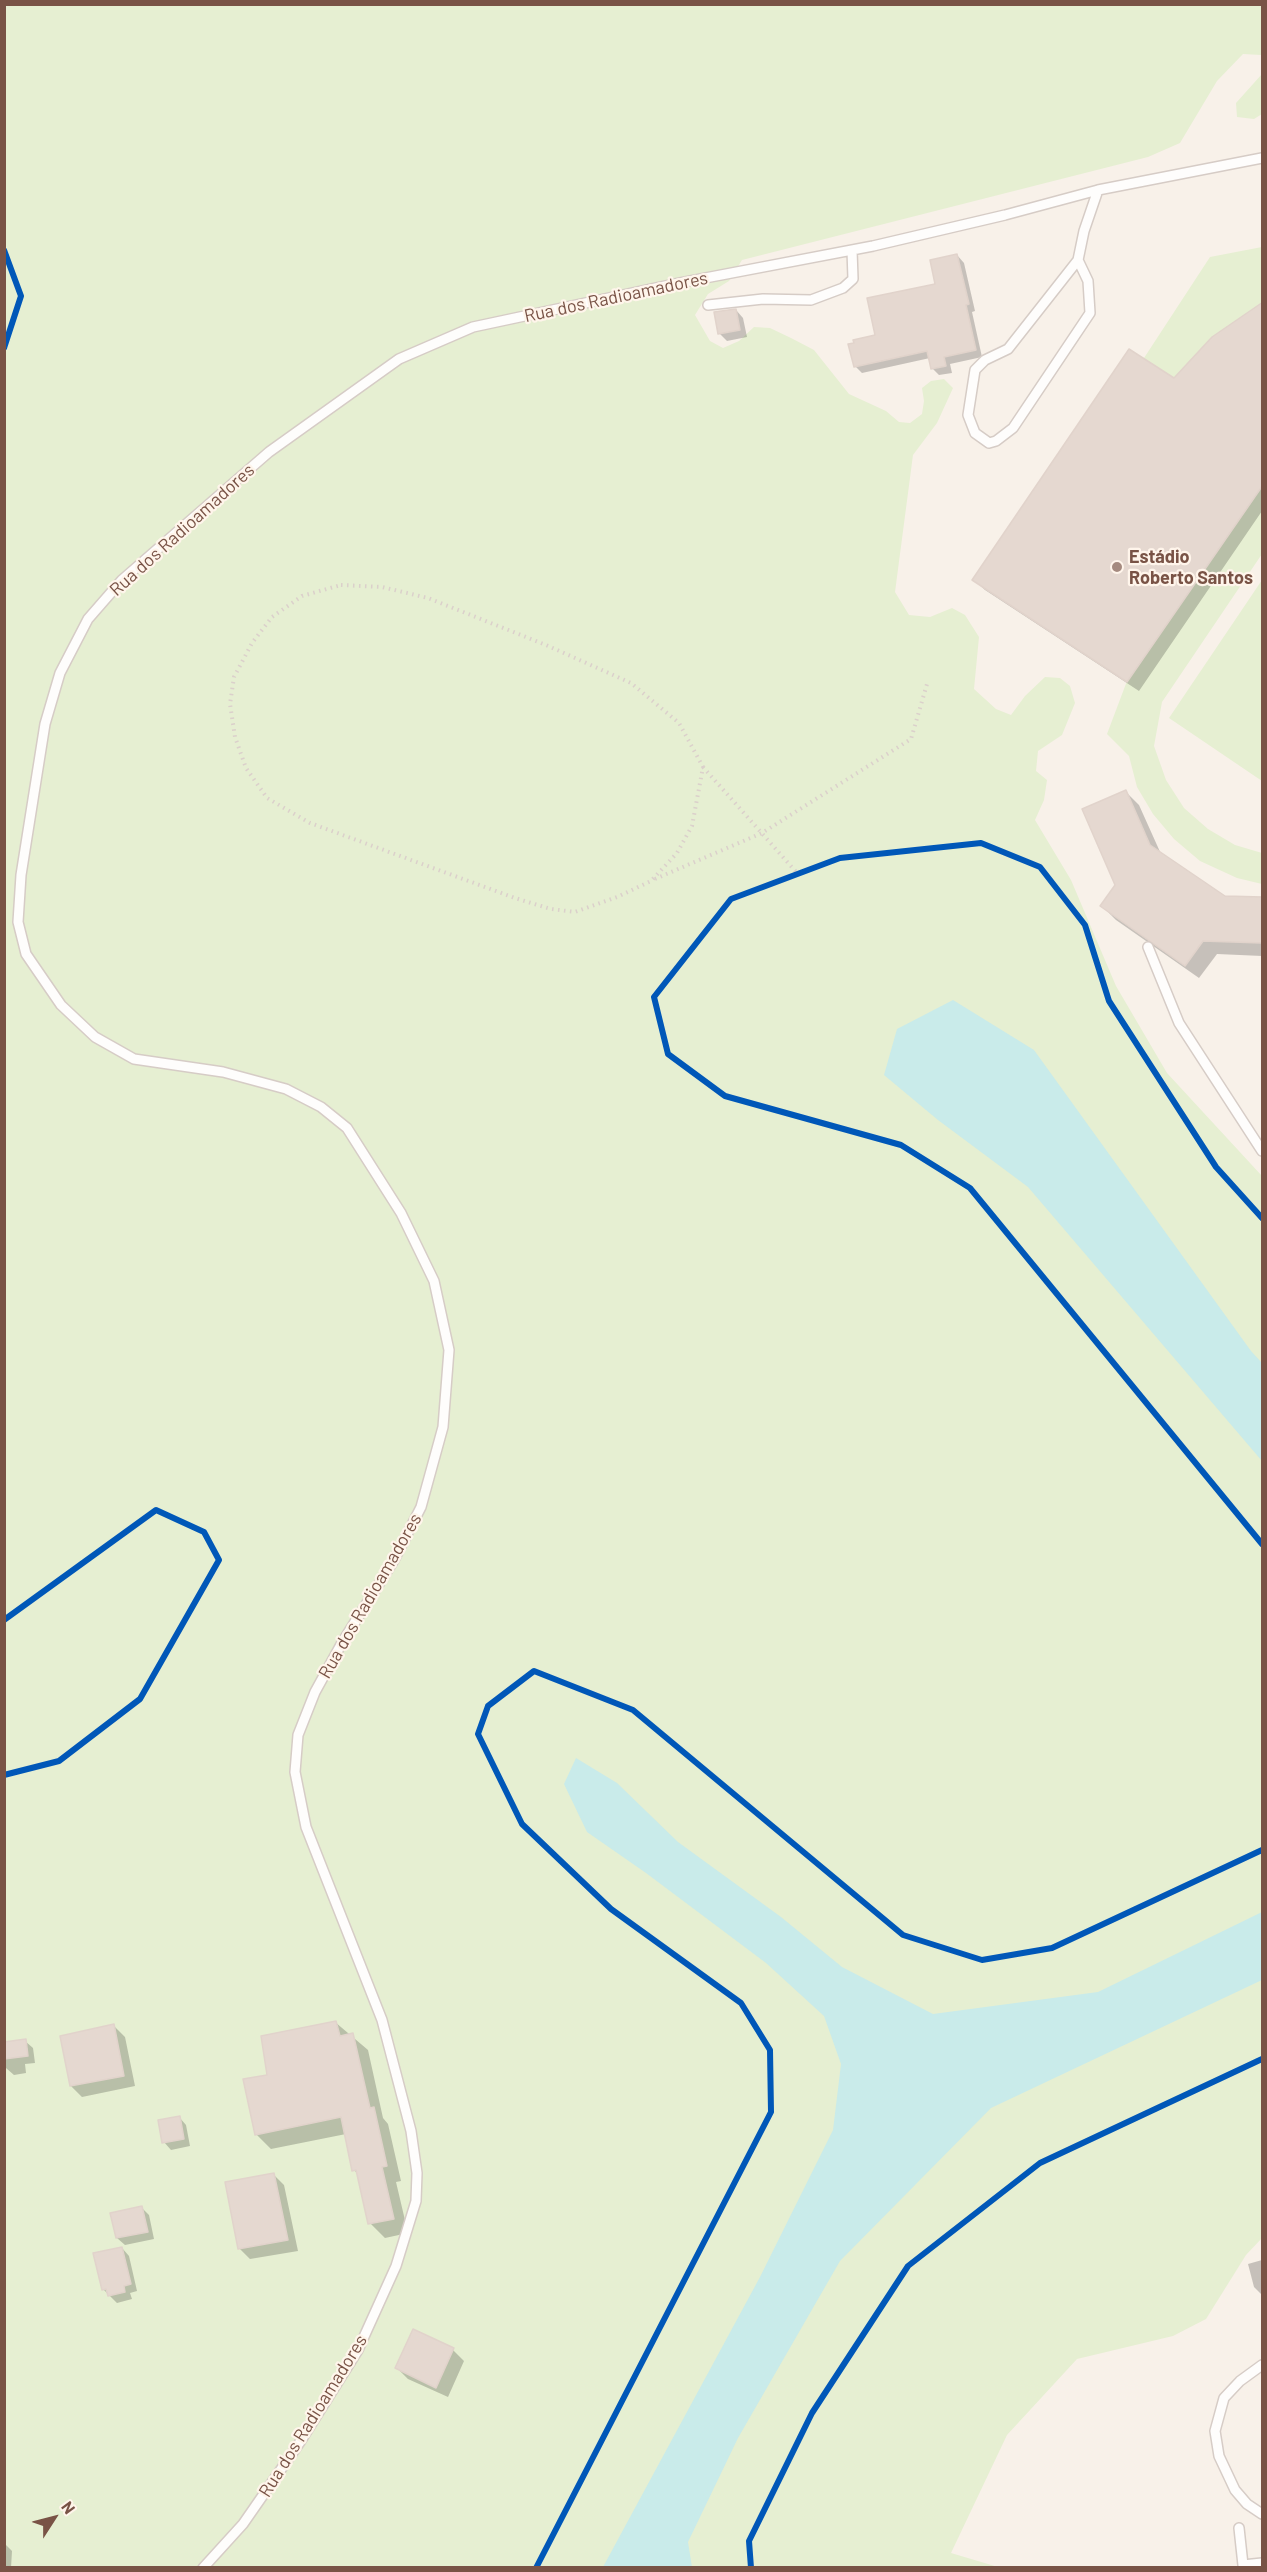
<!DOCTYPE html>
<meta charset="utf-8">
<style>
body{margin:0}
#map{position:relative;width:1267px;height:2572px;overflow:hidden;background:#f8f1e9;font-family:Barlow,sans-serif}
canvas{display:block}
.frame{position:absolute;inset:0;border:6px solid #795346;pointer-events:none}
.north{position:absolute;left:24px;top:2488px;width:60px;height:60px;-webkit-text-stroke:4px #fff5eb;paint-order:stroke;rotate:54deg;font-size:16px;font-weight:700;line-height:24px;text-align:center;color:#795346}
.north::after{content:'';display:block;margin:auto;width:21px;height:27px;background:#795346;clip-path:polygon(50% 0,100% 100%,50% 72%,0 100%)}
</style>
<div id="map">
<canvas width="1267" height="2572"></canvas>
<div class="frame"></div>
<div class="north">N</div>
</div>
<script>
const context = document.querySelector('canvas').getContext('2d');
context.lineJoin = 'round';
function fill(path, color) {
  context.fillStyle = color;
  context.fill(path, 'evenodd');
}
function poly(rows) {
  const path = new Path2D();
  for (const r of rows) {
    path.moveTo(r[0], r[1]);
    for (let i = 2; i < r.length; i += 2) path.lineTo(r[i], r[i + 1]);
  }
  return path;
}
function trace(path, color, width, dash) {
  context.strokeStyle = color;
  context.lineWidth = width;
  context.lineCap = dash ? 'butt' : 'round';
  context.setLineDash(dash || []);
  context.stroke(path);
}
function drawText(font, color, halo, rows, align = 'center') {
  context.font = font + ' Barlow,sans-serif';
  context.lineWidth = 4.5;
  context.setLineDash([]);
  context.textBaseline = 'middle';
  context.strokeStyle = halo;
  context.fillStyle = color;
  for (const [text, x, y, turn = 0] of rows) {
    context.save();
    context.translate(x, y);
    context.rotate((+turn || 0) * Math.PI / 180);
    context.textAlign = isNaN(turn) ? turn : align;
    if (halo) context.strokeText(text, 0, 0);
    context.fillText(text, 0, 0);
    context.restore();
  }
}
fill(poly([
 [5,5,1262,5,1262,60,1261,55,1243,54,1217,81,1180,143,1148,157,742,260,729,281,708,294,695,315,710,341,723,348,739,341,754,327,770,328,791,338,814,350,849,394,886,411,899,422,910,423,922,414,924,401,922,388,931,381,944,379,953,388,937,423,913,455,895,592,909,615,930,617,952,608,965,615,979,637,974,689,996,709,1011,715,1025,696,1045,677,1060,678,1070,686,1075,703,1062,735,1038,751,1036,771,1047,780,1044,800,1035,820,1071,880,1116,986,1167,1073,1262,1176,1262,2238,1246,2255,1206,2319,1173,2336,1077,2359,1007,2435,951,2553,998,2567,5,2568],
 [1262,74,1262,114,1254,119,1237,117,1236,103],
 [1262,247,1262,554,1162,702,1154,746,1166,780,1184,808,1208,829,1235,845,1262,853,1262,884,1237,878,1200,861,1174,839,1153,814,1137,787,1129,756,1107,734,1127,681,1059,453,1129,349,1144,358,1210,257],
 [1262,580,1262,781,1169,718]
]), '#e6efd2');
fill(poly([
 [953,1000,1034,1050,1251,1351,1262,1363,1262,1461,1028,1187,938,1120,884,1075,897,1029],
 [576,1758,617,1783,678,1842,781,1917,842,1967,933,2014,1098,1992,1262,1912,1262,1980,991,2108,840,2261,738,2438,688,2542,692,2567,603,2567,760,2277,833,2130,841,2064,824,2016,766,1963,646,1873,587,1832,564,1784]
]), '#c9ebea');
fill(poly([
 [957,255,964,263,975,311,972,312,982,357,950,364,952,373,939,375,932,368,930,358,862,373,855,366,877,336,937,285],
 [1262,305,1262,511,1139,691,985,590,974,580,1174,380],
 [736,310,743,318,747,337,727,341,719,333],
 [1125,791,1139,805,1161,854,1225,897,1262,899,1262,956,1217,954,1199,978,1116,920,1102,906,1116,885],
 [335,2022,368,2050,383,2118,388,2124,401,2181,396,2182,408,2233,385,2238,370,2223,359,2175,354,2170,346,2134,271,2149,256,2134,269,2076],
 [114,2026,125,2037,135,2086,82,2097,71,2086],
 [25,2041,33,2048,35,2063,25,2064,26,2073,14,2075,6,2068,4,2052],
 [179,2117,186,2125,190,2146,171,2150,164,2142],
 [273,2174,284,2185,298,2251,250,2259,239,2248],
 [142,2208,149,2215,154,2239,125,2245,117,2238],
 [122,2248,129,2256,137,2291,130,2293,132,2299,117,2303,103,2289],
 [1262,2260,1262,2295,1254,2287,1248,2264],
 [453,2350,464,2361,448,2397,408,2379,397,2368],
 [4,2543,12,2551,11,2568,4,2568]
]), '#0003');
const building = poly([
 [957,254,969,304,966,305,976,350,944,357,946,366,931,369,927,351,854,367,848,344,854,343,853,340,875,335,867,298,935,284,930,260,957,254],
 [1263,302,1263,485,1127,682,972,580,1129,349,1174,378,1212,337,1263,302],
 [736,309,740,330,718,334,714,312,736,309],
 [1126,790,1150,845,1225,896,1263,897,1263,943,1203,941,1185,966,1100,906,1115,885,1082,809,1126,790],
 [336,2021,340,2036,353,2033,370,2108,374,2107,387,2166,382,2167,394,2219,368,2224,356,2170,352,2171,341,2117,255,2135,243,2079,267,2075,261,2036,336,2021],
 [114,2024,124,2076,70,2086,60,2036,114,2024],
 [26,2039,28,2056,4,2059,4,2042,26,2039],
 [180,2116,184,2139,162,2143,158,2120,180,2116],
 [274,2173,288,2240,238,2249,225,2182,274,2173],
 [142,2206,148,2232,116,2238,110,2213,142,2206],
 [122,2247,131,2284,124,2286,125,2292,108,2296,106,2289,102,2290,93,2253,122,2247],
 [413,2329,454,2348,436,2388,395,2368,413,2329]
]);
fill(building, '#e5d8d0');
trace(building, '#e1d3cb', 1.5);
const lane = poly([
 [1078,260,1088,281,1090,313,1013,428,996,441,989,443,975,433,968,415,975,370,985,360,1008,349,1078,260,1084,231,1098,190,1262,158],
 [708,305,763,299,811,300,843,288,853,279,852,250],
 [1148,947,1179,1023,1262,1151],
 [1262,2365,1240,2381,1224,2398,1215,2431,1219,2456,1235,2490,1247,2504,1262,2514],
 [1239,2528,1243,2565,1262,2563],
 [203,2568,243,2524,300,2442,358,2350,396,2266,416,2201,417,2173,411,2131,382,2020,306,1827,295,1772,298,1735,315,1692,343,1641,394,1560,421,1507,443,1427,449,1350,434,1281,401,1213,347,1128,321,1107,286,1089,223,1072,134,1059,95,1037,61,1005,26,954,18,922,21,875,45,724,60,673,88,619,122,580,269,452,399,359,473,327,679,283,873,246,1005,215,1098,190]
]);
trace(lane, '#d6ccc6', 12);
trace(poly([
 [341,585,382,587,428,598,546,645,631,683,679,723,703,767,692,826,677,853,651,881,617,897,575,912,551,909,515,898,310,823,267,798,246,768,235,737,230,704,234,677,252,643,272,617,302,596,341,585],
 [703,767,798,874],
 [655,879,762,833,911,739,927,684]
]), '#dbd0cb', 4, [1.5, 4.5]);
trace(lane, '#fefdfc', 9);
trace(poly([
 [4,250,21,296,4,348],
 [1262,1218,1216,1167,1109,1001,1085,925,1040,867,981,843,840,858,731,899,654,997,668,1054,725,1096,901,1145,970,1188,1262,1544],
 [4,1620,156,1510,204,1532,219,1560,140,1699,59,1761,4,1775],
 [536,2568,771,2112,770,2050,741,2003,611,1909,522,1824,478,1734,488,1706,534,1671,633,1710,903,1935,982,1960,1052,1948,1262,1850],
 [751,2568,749,2541,812,2413,908,2266,1040,2163,1262,2059]
]), '#0057b8', 6);
for (const [x, y, r, color] of [
 [1117,567,6,"#a58a7f"]
]) {
  const dot = new Path2D();
  dot.arc(x, y, r, 0, 2 * Math.PI);
  context.fillStyle = color;
  context.fill(dot);
  trace(dot, '#fff5eb', 2);
}
drawText('18px', '#795346', '#fff5eb', [
 ["Rua dos Radioamadores",616,297,-12],
 ["Rua dos Radioamadores",182,530,-42],
 ["Rua dos Radioamadores",370,1596,-60],
 ["Rua dos Radioamadores",313,2416,-58]
]);
drawText('bold 18px', '#795346', '#fff5eb', [
 ["Estádio",1129,557],
 ["Roberto Santos",1129,578]
], 'left');
</script>
